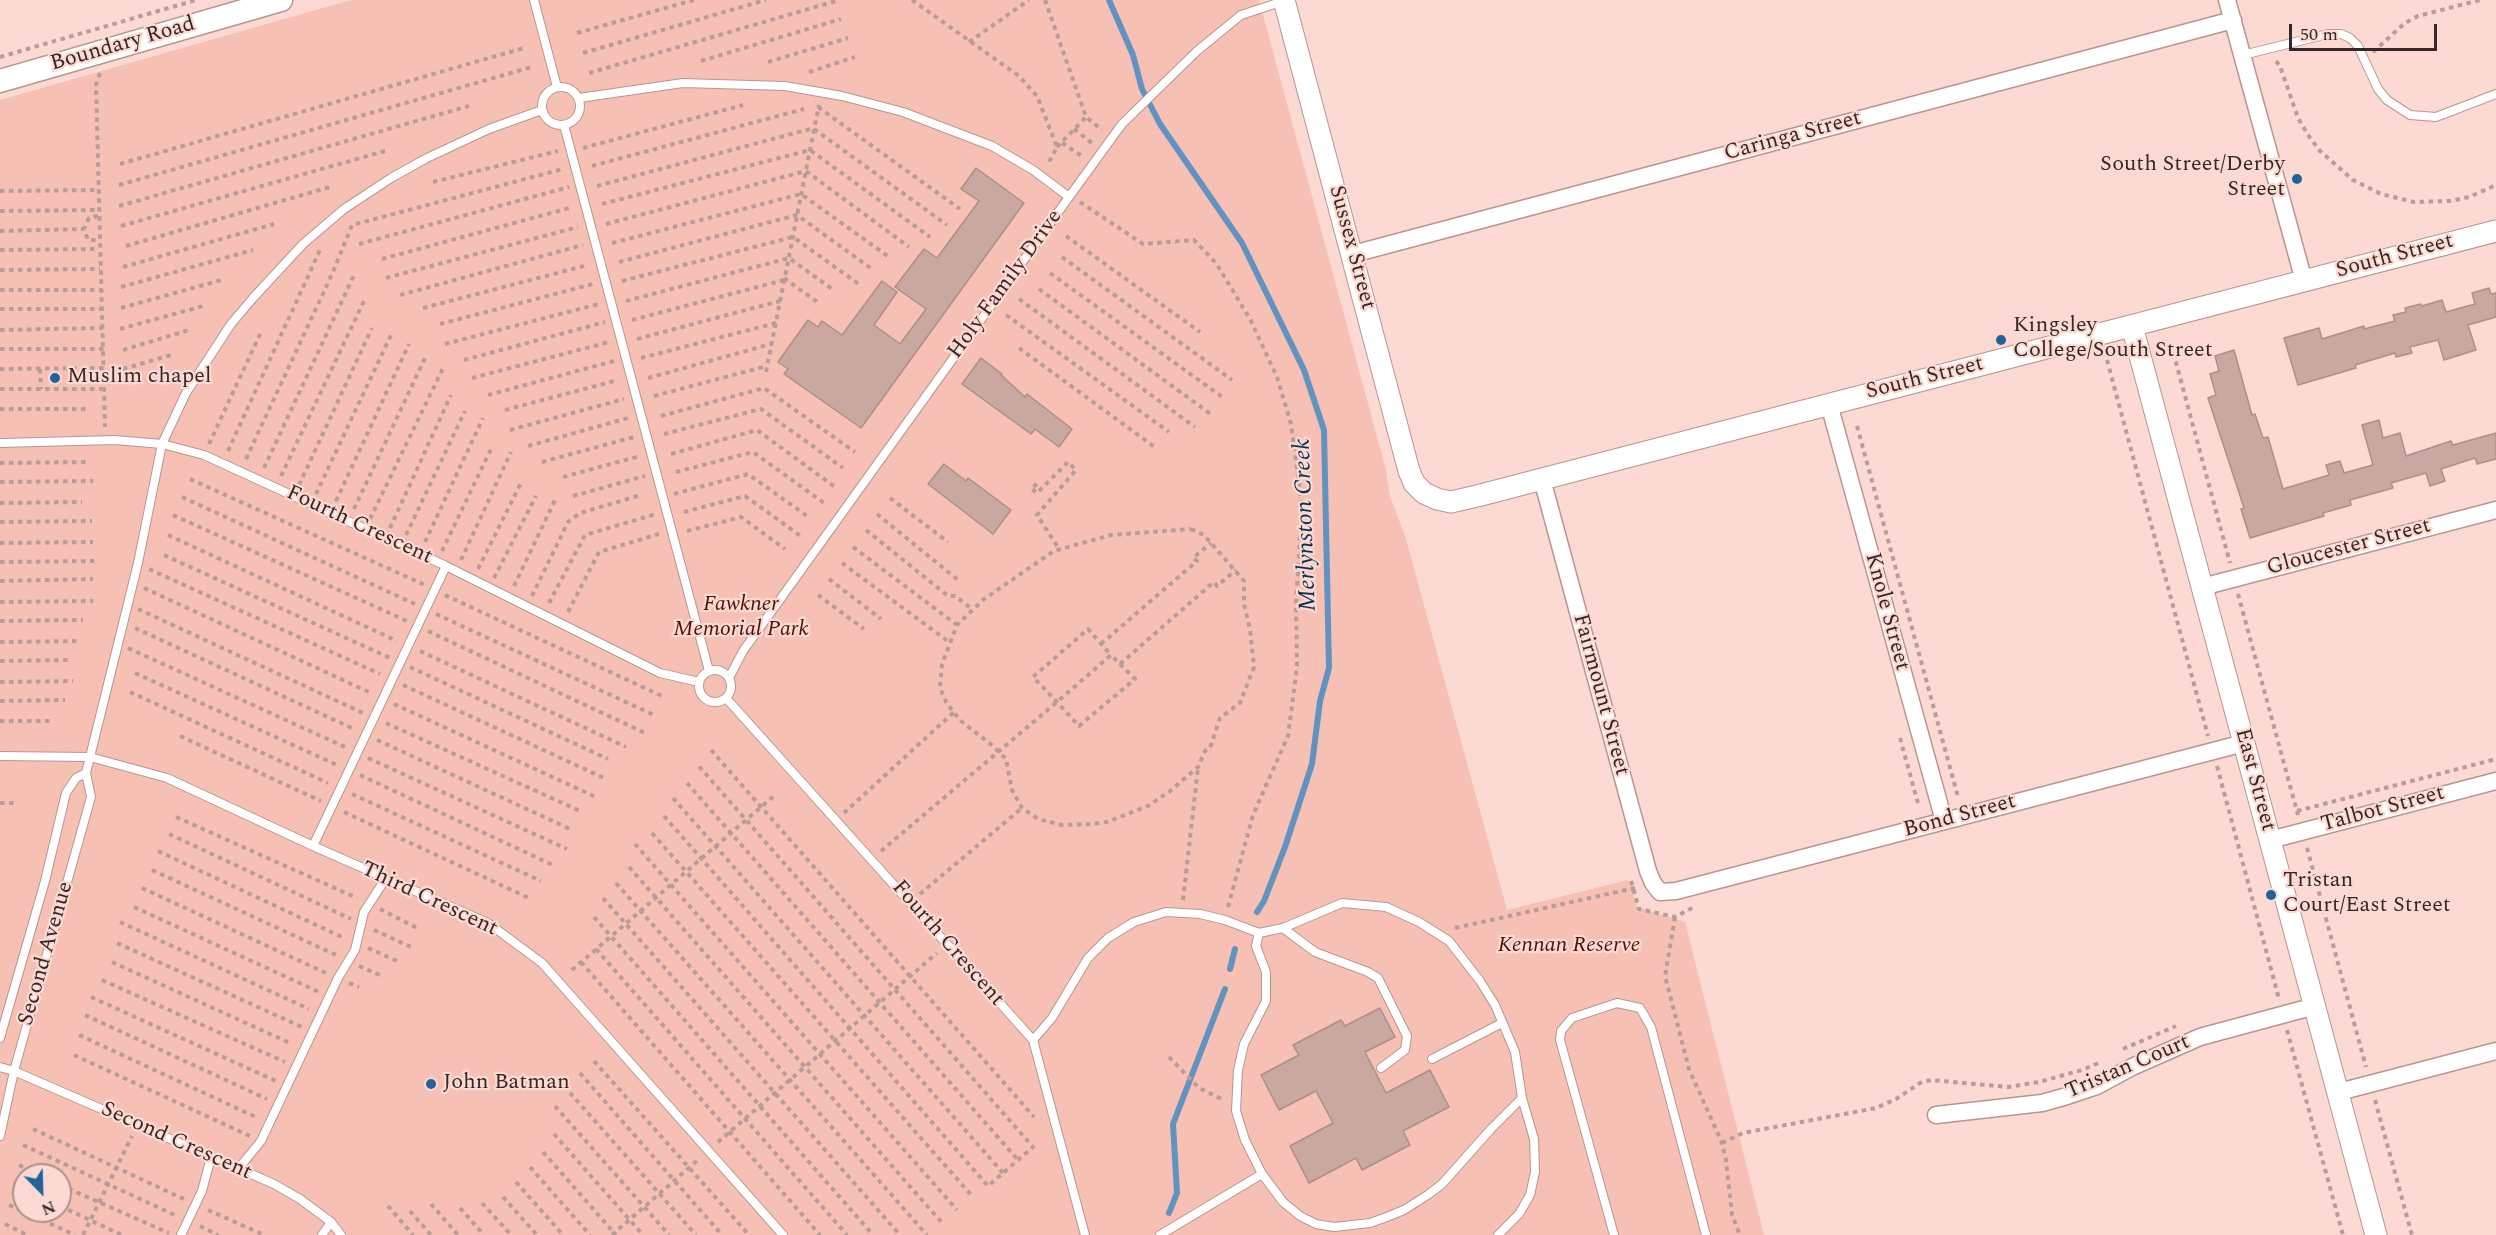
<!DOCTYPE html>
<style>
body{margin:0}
#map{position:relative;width:2496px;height:1235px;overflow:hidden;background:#fcd9d2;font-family:Spectral,serif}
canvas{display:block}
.north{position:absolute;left:12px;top:1163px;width:60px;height:60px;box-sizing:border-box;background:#fcd9d2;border:2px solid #ac928d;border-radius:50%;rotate:157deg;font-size:16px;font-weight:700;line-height:24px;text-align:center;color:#342725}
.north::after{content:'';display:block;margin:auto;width:21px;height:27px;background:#216298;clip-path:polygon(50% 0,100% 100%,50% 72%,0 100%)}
.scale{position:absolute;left:2289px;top:24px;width:148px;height:27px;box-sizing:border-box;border:3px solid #342725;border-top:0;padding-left:8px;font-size:18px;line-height:21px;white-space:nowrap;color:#342725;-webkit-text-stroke:4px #fcd9d2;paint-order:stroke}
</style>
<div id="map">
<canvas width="2496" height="1235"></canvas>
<div class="north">N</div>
<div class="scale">50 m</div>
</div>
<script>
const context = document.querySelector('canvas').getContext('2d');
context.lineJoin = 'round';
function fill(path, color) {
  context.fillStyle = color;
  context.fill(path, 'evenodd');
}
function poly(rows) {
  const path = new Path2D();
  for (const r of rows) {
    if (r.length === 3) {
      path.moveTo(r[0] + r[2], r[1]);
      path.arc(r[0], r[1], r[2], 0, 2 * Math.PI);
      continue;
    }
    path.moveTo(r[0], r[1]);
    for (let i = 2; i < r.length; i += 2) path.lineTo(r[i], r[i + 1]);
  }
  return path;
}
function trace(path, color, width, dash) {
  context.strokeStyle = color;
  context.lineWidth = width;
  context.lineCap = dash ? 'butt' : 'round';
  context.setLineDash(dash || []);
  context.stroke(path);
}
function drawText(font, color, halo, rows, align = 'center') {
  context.font = font + ' Spectral,serif';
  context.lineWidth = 4.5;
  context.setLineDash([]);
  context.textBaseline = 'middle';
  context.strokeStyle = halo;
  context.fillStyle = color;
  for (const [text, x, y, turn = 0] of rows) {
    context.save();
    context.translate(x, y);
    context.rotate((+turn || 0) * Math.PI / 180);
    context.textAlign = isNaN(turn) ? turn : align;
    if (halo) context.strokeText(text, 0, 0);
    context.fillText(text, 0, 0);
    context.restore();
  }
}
fill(poly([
 [351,0,1259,0,1386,470,1390,496,1406,539,1507,910,1628,880,1637,907,1685,922,1764,1235,0,1235,0,100],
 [24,1175,60,1175,60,1211,24,1211]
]), '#f7c0b5');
trace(poly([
 [1109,0,1133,55,1142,89,1160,124,1242,243,1304,370,1324,430,1329,668,1320,701,1312,764,1285,847,1264,901,1257,912],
 [1230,969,1235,949],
 [1169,1213,1177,1193,1173,1124,1225,989]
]), '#6292bf', 6);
const building = poly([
 [976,168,1024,203,861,428,784,374,788,369,778,362,808,320,818,327,822,321,842,335,882,281,897,292,874,325,900,344,926,309,895,287,924,249,937,258,979,201,961,189,976,168],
 [2489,288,2491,294,2496,293,2496,317,2468,325,2476,350,2444,360,2438,340,2410,347,2412,353,2396,357,2395,353,2355,365,2356,368,2298,385,2284,338,2319,328,2322,339,2364,326,2364,329,2395,321,2393,315,2406,312,2405,308,2421,304,2422,306,2442,300,2446,312,2475,304,2472,293,2489,288],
 [2234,350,2252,415,2255,414,2263,438,2268,437,2283,489,2329,475,2326,465,2340,461,2344,473,2373,465,2362,425,2379,420,2383,438,2400,433,2406,456,2451,441,2453,445,2496,433,2496,459,2477,464,2475,458,2441,469,2445,481,2430,486,2426,473,2391,483,2393,488,2350,500,2351,505,2323,513,2324,516,2250,538,2241,509,2244,508,2208,398,2216,395,2210,374,2219,371,2215,356,2234,350],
 [981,358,1002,374,1001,375,1025,397,1027,394,1072,429,1059,447,1035,429,1031,434,962,384,981,358],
 [944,464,966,481,968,478,1011,510,993,534,928,484,944,464],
 [1380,1008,1395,1037,1365,1052,1386,1093,1430,1070,1449,1107,1403,1131,1410,1145,1362,1170,1356,1158,1309,1183,1290,1146,1333,1123,1316,1091,1279,1110,1261,1075,1299,1055,1293,1045,1341,1020,1345,1026,1380,1008]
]);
fill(building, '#c9a8a1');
trace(building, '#ae8e87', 1.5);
const service = poly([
 [534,0,557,87],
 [2243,55,2328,34,2341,34,2350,38,2358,46,2378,89,2387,100,2410,115,2436,117,2496,94],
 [561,106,19],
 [579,98,683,83,785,86,842,96,903,112,992,146,1033,170,1069,197,743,651,729,678],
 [564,125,709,671],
 [1069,197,1122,124,1197,51,1241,15,1284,1],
 [0,443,115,440,162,444,204,455,444,565,660,673,699,682],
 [715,686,16],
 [726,698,1033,1040,1085,1235],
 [0,756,90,757,167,778,313,846,488,923,542,963,783,1235],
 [313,846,446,566],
 [1283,928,1315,952,1368,972,1378,978,1407,1036,1405,1050,1381,1068],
 [1259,933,1283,928,1342,903,1386,907,1419,922,1449,941,1480,981,1495,1005,1515,1052,1522,1098,1534,1139,1535,1172,1530,1195,1519,1214,1498,1235],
 [0,1038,45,881,66,793,76,778,86,773],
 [1033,1040,1052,1018,1088,958,1108,938,1134,922,1166,912,1200,914,1225,920,1259,933,1256,946,1266,972,1266,1001,1244,1044,1238,1070,1236,1111,1245,1140,1262,1174,1283,1202,1300,1216,1316,1224,1334,1227,1370,1223,1384,1218,1404,1210,1429,1194,1442,1184,1491,1129,1522,1098],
 [1432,1059,1502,1023],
 [0,1067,14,1071,274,1184,300,1199,331,1222,341,1235],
 [0,1136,14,1071,91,797,86,773,138,563,162,444,186,393,231,324,253,298,303,244,344,209,391,178,427,158,489,129,542,110],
 [238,1169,261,1141,338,978,355,950,364,912,386,878],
 [181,1235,202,1191,211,1157],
 [322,1235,331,1222],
 [1160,1235,1262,1174],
 [1614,1235,1560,1040,1561,1031,1572,1018,1617,1003,1640,1008,1651,1027,1706,1235]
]);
const minor = poly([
 [2227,0,2304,281],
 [1353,254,2233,20],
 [1829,404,1944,821],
 [1542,479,1648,871,1653,883,1660,892,1676,891,2244,743],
 [2202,587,2496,510],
 [2270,840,2496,781],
 [2339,1092,2496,1051],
 [1936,1115,2042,1103,2067,1096,2097,1086,2132,1067,2200,1037,2315,1006]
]);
const tertiary = poly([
 [1284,0,1409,471,1414,483,1424,493,1437,499,1451,502,1477,496,2496,231],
 [2132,326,2376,1235]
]);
const secondary = poly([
 [0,81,281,0]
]);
trace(service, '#b7968f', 10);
trace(minor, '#b7968f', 19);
trace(tertiary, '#b7968f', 23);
trace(secondary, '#b7968f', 25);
trace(poly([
 [912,0,1019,76,1037,96,1057,147,1048,164],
 [1045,0,1086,117,1102,130],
 [577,33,694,0],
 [969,42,1029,0],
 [2373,52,2405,23,2418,16,2480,0],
 [583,53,766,0],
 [0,57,196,0],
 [701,61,841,19],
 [2276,61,2280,66,2298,118,2308,135,2320,151,2353,180,2381,194,2414,202,2451,201,2469,197,2496,185],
 [768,62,848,38],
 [809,72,855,57],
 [100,73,96,85,105,427],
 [589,73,836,1],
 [818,107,960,209],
 [814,129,947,225],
 [1074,129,1092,143],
 [1062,143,1082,156],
 [1057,147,1086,117],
 [583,148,743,105],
 [120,164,524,48],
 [592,166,804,109],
 [433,182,558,151],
 [119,185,532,67],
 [597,186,814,128],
 [0,191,98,190],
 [1080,202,1143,244,1194,240,1216,263,1250,319,1277,377,1291,424,1302,505,1296,603,1297,667,1288,736,1253,815,1228,907],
 [602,204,810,150,930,237],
 [119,206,469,106],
 [0,211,98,210],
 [98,216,89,218,84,229,88,240,99,240],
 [606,224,806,171,909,247],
 [121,226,385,151],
 [0,231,84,229],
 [1066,236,1200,332],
 [612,243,801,194,889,257],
 [359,244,569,187],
 [126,246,330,187],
 [0,250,99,249],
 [1062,257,1232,380],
 [382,259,573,207],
 [619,262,797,215,872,269],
 [123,267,274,224],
 [0,270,100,269],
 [1050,273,1225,399],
 [386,278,578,227],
 [784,278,820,304],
 [622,281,793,237,860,285],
 [121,287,253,250],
 [1039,289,1212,415],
 [0,290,101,290],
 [400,295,583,245],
 [1019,299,1195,427],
 [626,301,789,258,835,291],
 [121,308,225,279],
 [423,308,588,265],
 [0,309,102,309],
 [1006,315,1169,432],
 [632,320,784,280],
 [440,324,593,284],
 [120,329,203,306],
 [0,330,103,328],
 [637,339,780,301],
 [445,344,599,304],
 [2171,344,2230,563],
 [1019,348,1156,448],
 [0,349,104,349],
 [123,350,189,330],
 [641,358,776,323],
 [464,360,605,322],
 [2107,360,2208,736],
 [0,369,105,368],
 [40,369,41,389],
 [123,369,171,355],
 [766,372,819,105],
 [472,378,609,342],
 [648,378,771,344],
 [0,389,105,389],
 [488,395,614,361],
 [654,396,767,366],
 [0,409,88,409],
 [505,410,618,380],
 [661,416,764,388,855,452],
 [1857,426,1958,797],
 [510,430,624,399],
 [664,434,761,409,843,468],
 [209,444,262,330],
 [528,446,628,418],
 [228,451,320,250],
 [671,454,757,430,835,487],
 [246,459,333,272,352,225,563,169],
 [542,462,634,437],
 [0,463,89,462],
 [264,468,355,273],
 [676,472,753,452,824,503],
 [281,476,364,301],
 [563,477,640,456],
 [190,479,425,585],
 [0,482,93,481],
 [1037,484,1031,488,1037,493,1068,462,1076,470,1037,515,1059,549],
 [299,485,372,328],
 [316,494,391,335],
 [674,494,748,474,807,516],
 [573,496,645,476],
 [182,497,415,604],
 [890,498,948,542],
 [336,501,409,344],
 [0,503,82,502],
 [354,509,425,358],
 [684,512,745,496,802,537],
 [877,514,958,580],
 [173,515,407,621],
 [370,519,444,366],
 [0,522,92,521],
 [390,528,451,395],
 [1191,529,1204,535,1244,581,1244,604,1250,629,1254,667,1240,703,1220,718,1210,748,1205,751,1198,767,1170,791,1148,806,1107,822,1090,824,1062,825,1038,819,1022,808,1012,790,1006,759,993,746,961,721,947,704,940,688,942,664,957,625,984,599,1054,551,1111,535,1191,529],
 [866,530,948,596,955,596,972,609],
 [687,531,741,517,785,549],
 [168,535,397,641],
 [406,535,465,411],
 [425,542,483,418],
 [0,543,93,542],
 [853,547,957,625],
 [442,551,491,449],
 [164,555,390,658],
 [461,560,511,452],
 [0,562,98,561],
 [842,563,949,642],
 [149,569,380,674],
 [478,569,522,481],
 [494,578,536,496],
 [829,579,881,619],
 [0,581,93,579],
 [514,586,556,498],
 [144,588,371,693],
 [2238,594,2298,815],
 [445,595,664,697],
 [818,595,864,629],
 [532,596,568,522,580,513,641,495],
 [0,602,93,601],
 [549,603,585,535,656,514],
 [138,609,363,713],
 [568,612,599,552,659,534],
 [436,614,656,716],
 [0,621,83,620],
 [135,628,354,729],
 [428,631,647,734],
 [0,642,81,641],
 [1101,644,1197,561,1193,558,1211,543],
 [128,648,345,747],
 [420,651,626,747],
 [0,661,72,660],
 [1120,664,1214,582,1217,586,1236,570],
 [410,667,608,759],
 [135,673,337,765],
 [0,682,73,681],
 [403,685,604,778],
 [130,692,328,783],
 [0,701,65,700],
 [394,704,598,798],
 [0,721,53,721],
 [386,723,580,811],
 [180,736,321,801],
 [1900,738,1919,807],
 [377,740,570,829],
 [711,750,1034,1117],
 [368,758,567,849],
 [2217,766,2279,999],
 [360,775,555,866],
 [687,783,1018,1160],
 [352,794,541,881],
 [673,798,1003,1173],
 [0,803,17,803],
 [2297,811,2496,759],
 [344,812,531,899],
 [844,813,954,712],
 [664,816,988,1186,1033,1147,697,764],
 [176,817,357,898],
 [652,833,973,1197],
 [169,834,351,919],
 [635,844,957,1210],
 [2307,848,2366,1067],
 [158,851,344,938],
 [881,851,998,752,1057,702,1111,655,1088,629,1033,677,1057,702,1079,726,1135,679,1111,655],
 [629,867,943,1224],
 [152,870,336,955],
 [1631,881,1639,909,1675,917,1694,907],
 [616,883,927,1235],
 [142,888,328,974],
 [920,894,1022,808],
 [603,898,900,1235],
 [1183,900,1198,768],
 [134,907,319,992],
 [380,909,419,929],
 [594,917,873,1235],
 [1675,917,1665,976,1689,1069,1722,1143,1726,1160,1732,1215,1740,1235],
 [120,922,309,1009],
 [1455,928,1635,888],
 [374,930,411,947],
 [117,943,302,1027],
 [368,948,397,961],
 [596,949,847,1235],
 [112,962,292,1044],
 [581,962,820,1235],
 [359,966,382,976],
 [572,970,775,795],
 [102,980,285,1062],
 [349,983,359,987],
 [91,997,276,1081],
 [85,1015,267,1099],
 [2287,1030,2343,1235],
 [79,1035,258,1118],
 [2123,1049,2176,1026],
 [74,1055,250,1136],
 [1169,1057,1199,1088,1224,1100],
 [594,1061,749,1235],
 [580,1073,722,1235],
 [564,1086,696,1235],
 [2375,1100,2412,1235],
 [555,1106,669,1235],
 [33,1129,184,1199],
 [554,1134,643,1235],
 [718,1142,937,953],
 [1722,1143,1743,1133,1876,1108,1896,1099,1920,1083,1931,1080,2008,1087,2039,1082,2082,1070,2101,1062],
 [23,1145,177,1216],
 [543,1152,616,1235],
 [19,1165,40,1175],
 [530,1167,590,1235],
 [516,1182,563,1235],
 [14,1183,24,1188],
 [60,1185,169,1233],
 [503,1197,537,1235],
 [482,1203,511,1235],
 [431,1204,458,1235],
 [9,1205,75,1235],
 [60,1206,122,1235],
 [388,1206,413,1235],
 [460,1208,484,1235],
 [208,1210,264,1235],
 [410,1211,431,1235],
 [5,1224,27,1235],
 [200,1226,218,1235],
 [83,1235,132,1136],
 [612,1235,699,1159]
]), '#b89c97', 4, [4.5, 4.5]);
trace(service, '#fff', 8);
trace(minor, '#fff', 16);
trace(tertiary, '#fff', 21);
trace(secondary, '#fff', 22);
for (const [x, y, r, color] of [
 [2297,179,6,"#216298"],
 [2001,340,6,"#216298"],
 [55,378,6,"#216298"],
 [2271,895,6,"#216298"],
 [431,1084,6,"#216298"]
]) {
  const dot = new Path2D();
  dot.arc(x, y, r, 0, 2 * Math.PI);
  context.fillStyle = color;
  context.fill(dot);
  trace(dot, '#fcd9d2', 2);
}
drawText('22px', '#342725', '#fcd9d2', [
 ["Boundary Road",123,45,-16],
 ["Caringa Street",1793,137,-15],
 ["Sussex Street",1351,248,75],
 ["South Street",2395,257,-15],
 ["Holy Family Drive",1006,285,-54],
 ["South Street",1925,379,-14],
 ["Fourth Crescent",359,526,25],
 ["Gloucester Street",2349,548,-15],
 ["Knole Street",1886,612,75],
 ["Fairmount Street",1600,695,75],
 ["East Street",2254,780,75],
 ["Talbot Street",2383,810,-15],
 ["Bond Street",1960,817,-15],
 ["Third Crescent",429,900,25],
 ["Fourth Crescent",947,944,49],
 ["Second Avenue",47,954,-74],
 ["Tristan Court",2128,1068,-23],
 ["Second Crescent",176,1142,24]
]);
drawText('22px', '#342725', '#fcd9d2', [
 ["South Street/Derby",2285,166,"right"],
 ["Street",2285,191,"right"],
 ["Kingsley",2013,327],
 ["College/South Street",2013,352],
 ["Muslim chapel",67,378],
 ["Tristan",2283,882],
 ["Court/East Street",2283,907],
 ["John Batman",443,1084]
], 'left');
drawText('italic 22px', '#4d1107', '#fcd9d2', [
 ["Fawkner",741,606],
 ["Memorial Park",741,631],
 ["Kennan Reserve",1569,947]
]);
drawText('italic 24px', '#0c3250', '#fcd9d2', [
 ["Merlynston Creek",1307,525,-92]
]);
</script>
